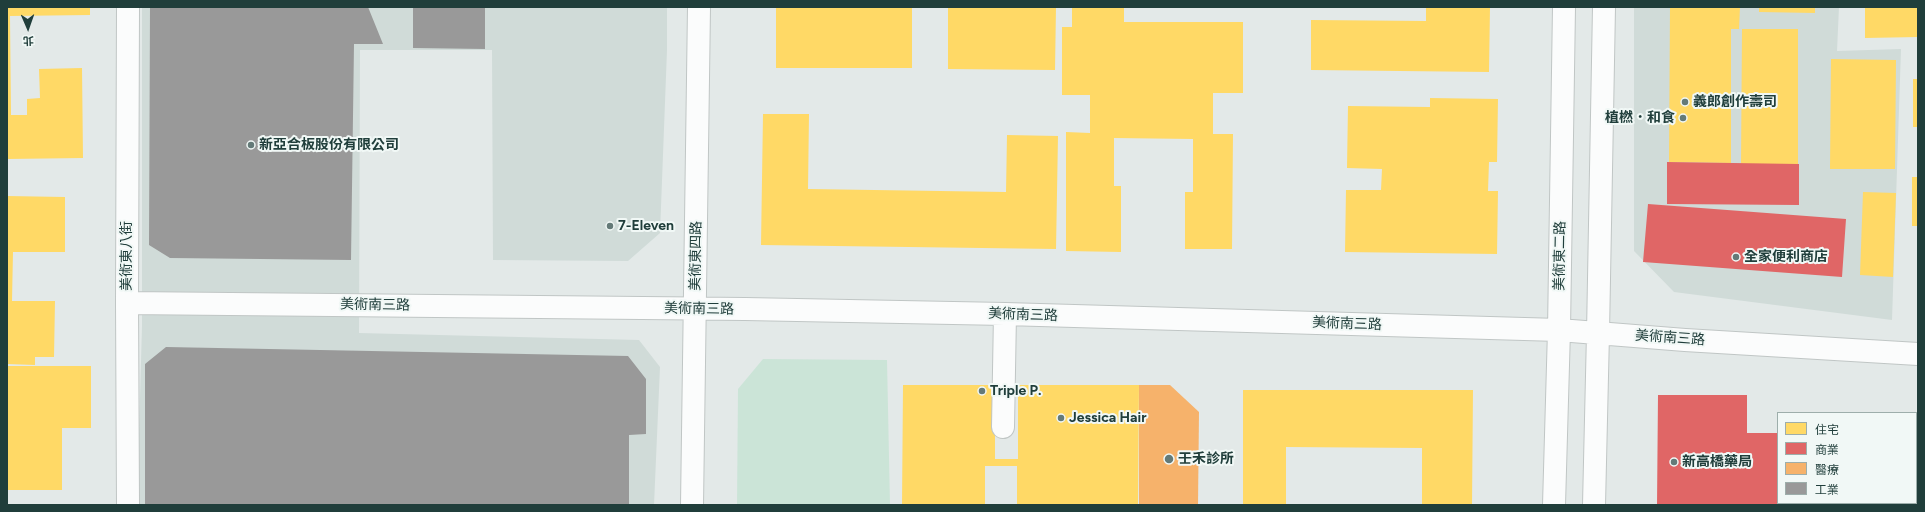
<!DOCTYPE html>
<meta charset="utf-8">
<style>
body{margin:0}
#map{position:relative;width:1925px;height:512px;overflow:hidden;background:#e3e9e8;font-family:Figtree,"Noto Sans TC",sans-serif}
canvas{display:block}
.frame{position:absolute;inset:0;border:8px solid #203e3b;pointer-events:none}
.legend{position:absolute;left:1777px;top:412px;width:140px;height:92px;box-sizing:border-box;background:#f1f8f6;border:1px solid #9daeab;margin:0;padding:5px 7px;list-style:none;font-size:12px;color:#203e3b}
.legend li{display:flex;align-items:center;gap:8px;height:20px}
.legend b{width:20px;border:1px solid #9daeab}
.north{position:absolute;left:8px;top:8px;width:40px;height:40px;-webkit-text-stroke:3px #f1f8f6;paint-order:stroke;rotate:178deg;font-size:11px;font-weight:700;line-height:16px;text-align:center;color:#203e3b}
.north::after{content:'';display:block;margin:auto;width:14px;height:18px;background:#203e3b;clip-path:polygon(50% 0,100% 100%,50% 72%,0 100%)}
</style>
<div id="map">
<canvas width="1925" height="512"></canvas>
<div class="frame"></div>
<ul class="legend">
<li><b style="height:11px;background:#ffd966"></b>住宅</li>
<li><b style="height:11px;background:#e06666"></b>商業</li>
<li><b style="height:11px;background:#f6b26b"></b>醫療</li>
<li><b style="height:11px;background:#999"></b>工業</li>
</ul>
<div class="north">北</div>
</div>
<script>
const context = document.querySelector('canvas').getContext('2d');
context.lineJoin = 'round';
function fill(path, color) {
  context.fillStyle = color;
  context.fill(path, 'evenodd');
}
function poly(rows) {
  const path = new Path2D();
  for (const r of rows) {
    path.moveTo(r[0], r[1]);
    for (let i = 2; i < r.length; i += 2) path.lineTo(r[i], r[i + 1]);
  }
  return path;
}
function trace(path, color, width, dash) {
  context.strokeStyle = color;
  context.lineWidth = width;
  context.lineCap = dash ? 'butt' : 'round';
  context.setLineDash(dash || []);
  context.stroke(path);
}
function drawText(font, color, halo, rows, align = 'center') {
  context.font = font + ' Figtree,"Noto Sans TC",sans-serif';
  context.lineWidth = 4;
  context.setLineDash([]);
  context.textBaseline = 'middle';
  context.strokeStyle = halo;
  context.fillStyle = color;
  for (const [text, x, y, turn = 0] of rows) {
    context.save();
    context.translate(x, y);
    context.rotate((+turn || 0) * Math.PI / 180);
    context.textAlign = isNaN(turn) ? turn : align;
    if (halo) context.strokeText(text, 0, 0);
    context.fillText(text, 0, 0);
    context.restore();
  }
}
fill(poly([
 [142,7,667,7,667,50,660,233,628,261,493,260,492,50,360,50,359,333,639,340,660,367,654,505,137,505,142,326],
 [1634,7,1839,7,1837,51,1901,49,1892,320,1674,292,1634,251]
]), '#d0dbd8');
fill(poly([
 [763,359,887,360,890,505,737,505,738,389]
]), '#cbe4d7');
fill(poly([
 [7,7,90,7,90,15,10,16,11,115,27,115,27,99,40,98,39,69,82,68,83,158,7,159],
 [776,7,912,7,912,68,776,68],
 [948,7,1056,7,1055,70,948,69],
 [1072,7,1124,7,1124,22,1243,22,1243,93,1213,93,1213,134,1233,134,1232,249,1185,249,1185,192,1193,192,1193,139,1114,138,1114,186,1121,186,1121,252,1066,251,1066,132,1090,133,1090,95,1062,95,1062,27,1072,27],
 [1426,7,1490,7,1489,72,1311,70,1311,20,1426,21],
 [1670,7,1740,7,1739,29,1731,29,1731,163,1669,162],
 [1759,7,1815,7,1815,13,1759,12],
 [1865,7,1918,7,1918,37,1865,38],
 [1742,29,1798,29,1798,164,1741,164],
 [1831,59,1896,60,1895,169,1830,169],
 [1913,79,1918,79,1918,127,1913,127],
 [1430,98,1498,99,1497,162,1489,162,1488,191,1498,191,1497,254,1345,252,1346,190,1381,190,1382,169,1347,168,1348,106,1430,107],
 [763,114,809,114,808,189,1006,192,1007,135,1058,136,1056,249,761,245],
 [1912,177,1918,177,1918,226,1912,226],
 [1863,192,1896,193,1893,277,1860,275],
 [7,196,65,197,65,252,13,252,12,301,55,301,54,357,35,357,35,365,7,364],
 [7,366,91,366,91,428,62,428,62,490,7,490],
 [903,385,995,385,995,459,1018,459,1018,385,1139,385,1138,505,1017,505,1017,466,985,466,985,505,902,505],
 [1243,390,1473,390,1472,505,1422,505,1422,448,1286,447,1286,505,1243,505]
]), '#ffd966');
fill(poly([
 [1667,162,1799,164,1799,205,1667,204],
 [1648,204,1846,219,1842,277,1643,262],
 [1658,395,1747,395,1747,433,1778,433,1778,503,1862,503,1862,505,1657,505]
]), '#e06666');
fill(poly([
 [1139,385,1170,385,1199,412,1198,505,1139,505]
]), '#f6b26b');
fill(poly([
 [150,7,368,7,383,44,354,44,351,260,170,258,149,245],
 [413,7,485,7,485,49,413,48],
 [166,347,628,356,646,379,646,434,629,435,629,505,145,505,145,364]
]), '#999');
const minor = poly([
 [128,7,127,303,128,505],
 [127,303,745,309,1005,314,1559,330,1685,340,1918,354],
 [1003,427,1005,314],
 [692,505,699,7],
 [1554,505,1559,330,1564,7],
 [1594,505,1598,333,1604,7]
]);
trace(minor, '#c0c6c5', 24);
trace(minor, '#fbfcfc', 22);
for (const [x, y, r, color] of [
 [1685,102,4,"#647a78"],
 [1683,118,4,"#647a78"],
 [251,145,4,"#647a78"],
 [610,226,4,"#647a78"],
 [1736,257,4,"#647a78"],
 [982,391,4,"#647a78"],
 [1061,418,4,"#647a78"],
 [1169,459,5,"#647a78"],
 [1674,462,4,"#647a78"]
]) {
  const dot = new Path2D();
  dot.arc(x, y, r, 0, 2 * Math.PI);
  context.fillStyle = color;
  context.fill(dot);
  trace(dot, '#f1f8f6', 1.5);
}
drawText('bold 14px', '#203e3b', '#f1f8f6', [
 ["義郎創作壽司",1693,102],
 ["植橪．和食",1675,118,"right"],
 ["新亞合板股份有限公司",259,145],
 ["7-Eleven",618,226],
 ["全家便利商店",1744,257],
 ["Triple P.",990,391],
 ["Jessica Hair",1069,418],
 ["壬禾診所",1178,459],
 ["新高橋藥局",1682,462]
], 'left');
drawText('14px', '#203e3b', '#f1f8f6', [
 ["美術東八街",127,256,-90],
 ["美術東四路",696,256,-89],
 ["美術東二路",1560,256,-89],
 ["美術南三路",375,305,1],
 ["美術南三路",699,309,1],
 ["美術南三路",1023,315,2],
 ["美術南三路",1347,324,2],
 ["美術南三路",1670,338,4]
]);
</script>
